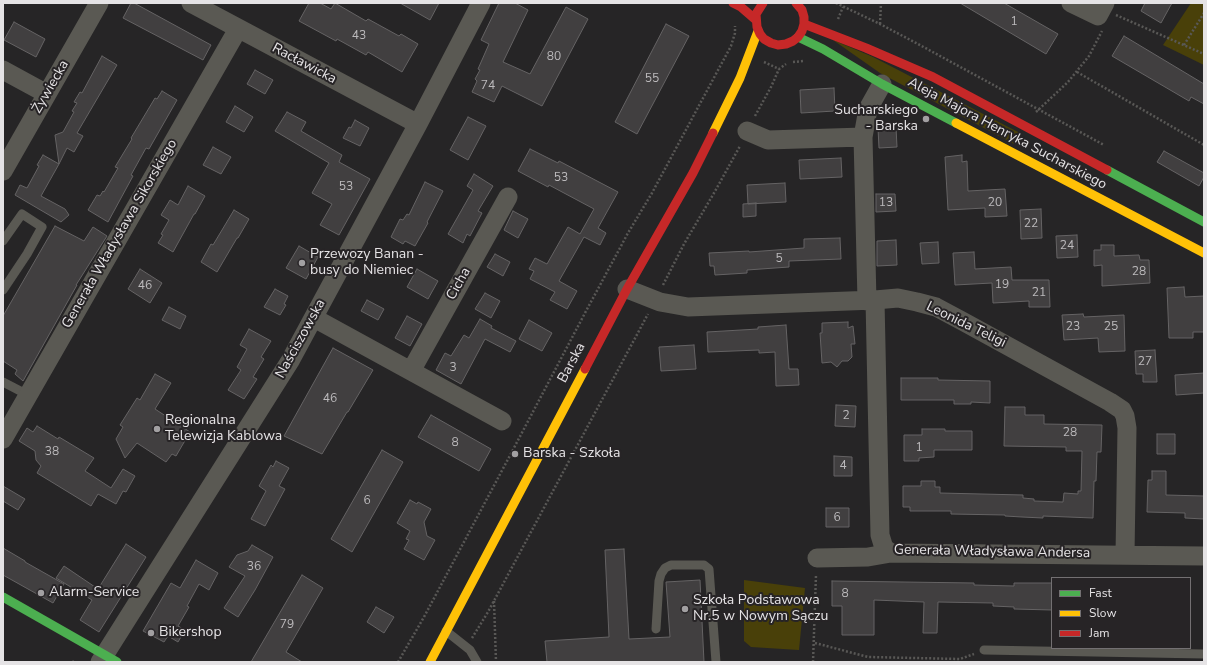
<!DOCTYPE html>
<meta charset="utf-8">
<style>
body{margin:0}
#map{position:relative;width:1207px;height:665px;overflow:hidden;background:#262526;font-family:"Nunito Sans",sans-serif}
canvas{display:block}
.frame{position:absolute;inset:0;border:4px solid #e5e3e5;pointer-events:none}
.legend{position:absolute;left:1051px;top:577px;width:140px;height:72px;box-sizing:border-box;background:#272426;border:1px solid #737072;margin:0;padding:5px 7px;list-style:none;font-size:12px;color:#e5e3e5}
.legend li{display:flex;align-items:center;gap:8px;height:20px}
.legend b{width:20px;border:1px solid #737072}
</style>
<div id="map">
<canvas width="1207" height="665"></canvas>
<div class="frame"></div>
<ul class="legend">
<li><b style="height:5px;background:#4caf50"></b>Fast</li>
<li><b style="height:5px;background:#ffc107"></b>Slow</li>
<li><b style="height:5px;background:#c62828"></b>Jam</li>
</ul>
</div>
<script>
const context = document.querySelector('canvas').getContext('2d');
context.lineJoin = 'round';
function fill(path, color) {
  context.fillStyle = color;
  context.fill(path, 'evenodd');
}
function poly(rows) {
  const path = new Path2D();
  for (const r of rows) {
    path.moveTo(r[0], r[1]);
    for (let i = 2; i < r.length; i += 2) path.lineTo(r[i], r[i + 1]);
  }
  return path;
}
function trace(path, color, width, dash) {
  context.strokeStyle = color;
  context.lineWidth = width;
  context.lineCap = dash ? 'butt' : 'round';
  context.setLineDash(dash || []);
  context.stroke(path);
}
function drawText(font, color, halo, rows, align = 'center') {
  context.font = font + ' "Nunito Sans",sans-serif';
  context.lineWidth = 4;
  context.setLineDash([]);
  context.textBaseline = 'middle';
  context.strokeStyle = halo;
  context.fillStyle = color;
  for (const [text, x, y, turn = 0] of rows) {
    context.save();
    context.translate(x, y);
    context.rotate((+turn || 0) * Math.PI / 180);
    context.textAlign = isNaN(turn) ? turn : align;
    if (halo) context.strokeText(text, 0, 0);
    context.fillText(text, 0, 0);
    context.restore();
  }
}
fill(poly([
 [1191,3,1204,3,1204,65,1163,45],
 [833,40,873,57,1020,133,1014,144,880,73],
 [744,580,805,588,799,650,751,647,744,641]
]), '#494009');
const building = poly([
 [131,3,134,3,211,45,203,60,123,18,131,3],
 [309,3,320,3,331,9,335,3,366,21,368,19,399,36,401,34,418,44,402,72,368,52,366,55,337,39,336,41,299,21,309,3],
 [400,3,439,3,430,20,400,3],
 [499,3,515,3,528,10,503,62,530,74,566,7,588,19,542,106,502,86,494,102,472,92,477,81,475,79,480,70,478,69,489,44,481,40,499,3],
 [960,3,1004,3,1058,34,1046,54,960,3],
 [1145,3,1172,3,1161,23,1141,11,1145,3],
 [14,22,45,39,36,57,4,40,14,22],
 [666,24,689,36,637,134,615,122,666,24],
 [1124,36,1204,84,1204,104,1191,97,1189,101,1112,56,1124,36],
 [102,56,117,65,77,133,83,136,74,152,67,148,59,164,55,135,63,132,74,112,72,111,77,103,74,102,80,92,82,93,102,56],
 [255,70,273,80,265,94,247,84,255,70],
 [834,88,835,111,801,113,800,90,834,88],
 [162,91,177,100,149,149,146,148,131,175,133,176,108,222,88,210,97,195,100,196,103,191,104,192,118,168,115,167,132,139,131,138,155,98,157,99,162,91],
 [235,106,253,117,244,132,226,122,235,106],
 [287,112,306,122,301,131,342,155,339,162,370,179,339,235,320,225,332,204,312,193,329,163,275,131,287,112],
 [468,117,486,126,468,160,450,150,468,117],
 [355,120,369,128,360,146,343,138,349,127,351,128,355,120],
 [896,127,897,147,879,148,878,128,896,127],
 [213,147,231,157,221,174,203,165,213,147],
 [530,149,558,163,559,161,618,192,598,228,606,233,600,245,584,237,559,281,577,291,567,309,550,300,555,292,530,279,534,271,529,269,535,258,547,264,568,227,580,234,594,209,549,185,548,187,518,171,530,149],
 [1164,151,1204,173,1204,177,1199,186,1157,162,1164,151],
 [43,155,59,164,41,196,65,209,69,215,61,222,15,195,20,185,27,188,39,166,37,165,43,155],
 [962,155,962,162,967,161,968,191,1005,189,1007,216,985,217,985,208,948,210,945,157,962,155],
 [841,158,842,177,800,179,799,160,841,158],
 [474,174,493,186,478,211,482,213,470,236,467,234,463,243,448,234,473,190,467,186,474,174],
 [425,182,443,191,427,222,428,223,415,246,405,241,403,244,391,237,400,219,403,220,407,214,409,215,425,182],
 [785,183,786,202,748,204,747,185,785,183],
 [188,186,205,196,195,214,194,214,173,252,158,243,163,235,161,234,169,220,161,215,170,200,178,205,188,186],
 [876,194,895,194,896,211,876,212,876,194],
 [756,203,756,216,743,217,743,204,756,203],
 [1041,209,1042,238,1021,239,1020,210,1041,209],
 [234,210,249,219,238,238,237,238,217,272,201,262,211,244,213,245,234,210],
 [513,211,528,219,518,238,504,230,513,211],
 [55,226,84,241,93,227,107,236,76,285,77,285,23,381,15,374,17,370,3,361,3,316,55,226],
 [1077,235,1078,257,1057,258,1056,236,1077,235],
 [840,238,841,259,789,261,789,267,747,270,747,273,715,275,714,266,710,266,709,253,749,251,749,252,804,248,804,239,840,238],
 [896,240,897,265,877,266,877,241,896,240],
 [938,242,939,263,922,264,920,243,938,242],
 [1101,245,1114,245,1114,256,1139,255,1140,260,1149,260,1150,283,1102,286,1102,265,1094,266,1094,250,1101,250,1101,245],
 [299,246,318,257,306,279,286,268,299,246],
 [974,252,975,269,1011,267,1012,280,1049,280,1050,307,1029,307,1029,301,993,303,992,283,955,285,953,253,974,252],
 [495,254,510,262,503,276,487,267,495,254],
 [140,269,162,283,150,303,128,289,140,269],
 [417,269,438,281,428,299,407,287,417,269],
 [1184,287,1185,297,1204,296,1204,332,1193,332,1193,338,1169,338,1167,288,1184,287],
 [275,289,288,296,284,304,286,305,280,315,264,307,275,289],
 [485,293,500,301,491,318,475,309,485,293],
 [367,300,384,309,378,320,361,311,367,300],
 [169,307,186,316,180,329,162,320,169,307],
 [1083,314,1084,317,1124,315,1125,351,1099,352,1098,338,1064,340,1062,315,1083,314],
 [407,316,422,324,410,346,395,338,407,316],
 [480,319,492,326,491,328,516,341,510,352,485,339,461,384,436,370,445,353,451,356,464,335,469,338,480,319],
 [529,320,552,333,542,351,519,339,529,320],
 [848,322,848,328,853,326,855,344,851,344,852,357,848,361,842,361,837,367,831,362,822,363,820,333,822,333,822,323,848,322],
 [786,325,789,369,798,369,799,385,776,386,775,352,759,353,759,350,708,352,707,332,758,329,758,327,786,325],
 [249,329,271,341,261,357,264,359,253,377,257,379,244,399,228,390,241,370,237,367,247,349,240,345,249,329],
 [694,345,696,369,661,371,659,347,694,345],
 [333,348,373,370,348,412,347,412,322,454,284,436,333,348],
 [1155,350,1157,382,1143,382,1143,374,1136,374,1135,351,1155,350],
 [1204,373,1204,393,1176,395,1175,375,1204,373],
 [155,374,171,383,155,409,190,432,176,456,172,454,166,462,137,443,125,458,116,439,123,427,120,425,137,398,140,400,155,374],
 [901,378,938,378,938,380,990,381,990,403,971,402,971,404,954,404,954,400,901,400,901,378],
 [836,405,856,406,855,427,835,426,836,405],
 [1005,407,1025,407,1025,415,1044,415,1044,424,1102,425,1101,452,1097,452,1096,481,1094,481,1093,518,1043,516,1043,518,1022,517,1005,516,1005,515,951,514,951,511,910,511,910,507,903,507,903,486,921,486,921,481,935,481,935,487,940,487,940,493,1023,495,1023,498,1034,499,1034,501,1063,502,1064,493,1078,494,1078,491,1081,491,1082,451,1066,451,1066,447,1004,446,1005,407],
 [431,415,491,449,479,471,418,437,431,415],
 [37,426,58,439,59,437,94,458,85,471,111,488,123,469,135,476,126,492,123,491,116,504,98,494,91,506,37,473,41,466,36,460,35,451,19,441,27,428,33,432,37,426],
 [922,429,945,429,945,431,972,431,972,450,934,450,934,457,919,458,919,461,904,461,904,435,922,435,922,429],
 [1157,434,1175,434,1175,454,1157,454,1157,434],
 [382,450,403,462,352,552,331,539,382,450],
 [834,456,852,457,852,476,834,476,834,456],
 [276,461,289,468,279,486,285,489,265,526,251,519,266,491,259,486,271,465,273,467,276,461],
 [1152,471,1166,471,1166,495,1204,496,1204,519,1185,518,1185,513,1147,512,1148,480,1152,480,1152,471],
 [3,486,25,499,18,510,3,501,3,486],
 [410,500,417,504,418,502,431,509,424,522,427,536,435,540,424,560,404,549,409,540,406,539,410,531,397,523,410,500],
 [826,508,849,508,849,527,826,527,826,508],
 [126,544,146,557,99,632,80,620,92,600,56,578,64,566,98,589,126,544],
 [252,545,273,557,255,590,238,617,224,608,245,576,229,567,237,555,248,551,252,545],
 [3,548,25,561,25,562,64,584,53,603,3,575,3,548],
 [624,549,629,639,670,637,666,582,700,580,704,662,547,662,545,641,609,637,605,550,624,549],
 [196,560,218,573,209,590,199,584,187,606,189,607,178,626,185,630,178,642,168,636,164,642,143,631,171,583,180,588,196,560],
 [302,575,323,588,286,652,302,662,251,662,302,575],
 [832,581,974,583,974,585,1014,586,1014,583,1052,583,1052,610,1014,609,1014,607,993,606,993,603,938,602,937,633,923,633,924,602,874,600,874,635,842,635,842,606,832,606,832,581],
 [376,607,394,617,384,633,367,622,376,607]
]);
fill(building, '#413f40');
trace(building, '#656364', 1);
trace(poly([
 [836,3,880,24,918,44,1104,145],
 [1116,15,1204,54],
 [838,19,843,7],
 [880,24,881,3],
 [1184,45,1204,13],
 [764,62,779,69,786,64],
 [793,62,804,61],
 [1077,72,1204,145],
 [1036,112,1068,82,1089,56,1102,31],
 [755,116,771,87,779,69],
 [663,285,684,244,714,193,740,146],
 [494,601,496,662],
 [472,638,488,612,648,314],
 [815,643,868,657,960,659,974,654],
 [73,662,74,661],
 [398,662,424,617,506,463,585,313,628,233,652,193,731,46,735,33,735,26],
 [813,662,816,575]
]), '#595856', 2.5, [2, 2]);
trace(poly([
 [3,241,22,214,42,227,27,254,3,290],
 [3,382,28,395],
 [656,629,659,581,661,574,665,568,671,565,704,565,709,569,716,662],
 [446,631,470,650,477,662],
 [984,650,1204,654]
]), '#5a5953', 9);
trace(poly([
 [191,3,418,124],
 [1071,3,1098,16,1105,3],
 [3,70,47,94],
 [747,131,768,140,863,137],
 [3,171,99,3],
 [627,289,660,302,688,307,875,300,898,298,917,302,936,307,964,322,1110,402,1122,410,1125,416,1127,428,1125,555],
 [875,300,880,535,884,548,891,553,1204,556],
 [867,301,863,137,868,109,882,84],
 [314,318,502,421],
 [411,371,508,197],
 [3,439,238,29],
 [817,558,868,557,891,553],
 [100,662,290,361,418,124,481,3]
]), '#5a5953', 19);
trace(poly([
 [798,37,823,49,882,84,956,123],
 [1107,170,1204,222],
 [3,597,117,662]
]), '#4caf50', 9);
trace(poly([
 [956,123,1204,253],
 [713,133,740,78,758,31],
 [430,662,585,369]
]), '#ffc107', 9);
trace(poly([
 [733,3,741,7,756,20],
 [763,3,756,14,757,27,760,34,764,39,771,43,778,45,786,44,793,41,798,37,802,31,804,24,804,17,802,10,796,3],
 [804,24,866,48,933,77,1107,170],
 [585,369,627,289,693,173,713,133]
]), '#c62828', 9);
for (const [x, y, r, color] of [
 [926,119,4,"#a2a0a2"],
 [302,263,4,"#a2a0a2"],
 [157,429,4,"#a2a0a2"],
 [515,454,4,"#a2a0a2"],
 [41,593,4,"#a2a0a2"],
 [685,609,4,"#a2a0a2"],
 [151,633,4,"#a2a0a2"]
]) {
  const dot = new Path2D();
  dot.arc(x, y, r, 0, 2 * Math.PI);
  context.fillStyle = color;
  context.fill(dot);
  trace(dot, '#272426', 1.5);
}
drawText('12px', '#bcbabc', null, [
 ["1",1014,22],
 ["43",359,36],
 ["80",554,57],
 ["55",652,79],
 ["74",488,86],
 ["53",561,178],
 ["53",346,187],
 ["13",886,203],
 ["20",995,203],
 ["22",1031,224],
 ["24",1067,246],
 ["5",779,259],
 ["28",1139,272],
 ["19",1002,285],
 ["46",145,286],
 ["21",1039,293],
 ["23",1073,327],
 ["25",1111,327],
 ["27",1145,362],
 ["3",453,368],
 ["46",330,399],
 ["2",846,416],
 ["28",1070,433],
 ["8",455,443],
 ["1",919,448],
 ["38",52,452],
 ["4",843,466],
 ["6",367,501],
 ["6",837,518],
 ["36",254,567],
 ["8",845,594],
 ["79",287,625]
]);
drawText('14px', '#e5e3e5', '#272426', [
 ["Racławicka",304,64,28],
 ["Żywiecka",51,87,-60],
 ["Aleja Majora Henryka Sucharskiego",1007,134,28],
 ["Generała Władysława Sikorskiego",120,234,-60],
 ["Cicha",459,284,-61],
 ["Leonida Teligi",966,325,26],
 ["Naściszowska",301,339,-61],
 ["Barska",572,363,-62],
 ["Generała Władysława Andersa",992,552,1]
]);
drawText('14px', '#e5e3e5', '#272426', [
 ["Sucharskiego",918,111,"right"],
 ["- Barska",918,127,"right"],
 ["Przewozy Banan -",310,255],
 ["busy do Niemiec",310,271],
 ["Regionalna",165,421],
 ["Telewizja Kablowa",165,437],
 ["Barska - Szkoła",523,454],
 ["Alarm-Service",49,593],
 ["Szkoła Podstawowa",693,601],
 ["Nr.5 w Nowym Sączu",693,617],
 ["Bikershop",159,633]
], 'left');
</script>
